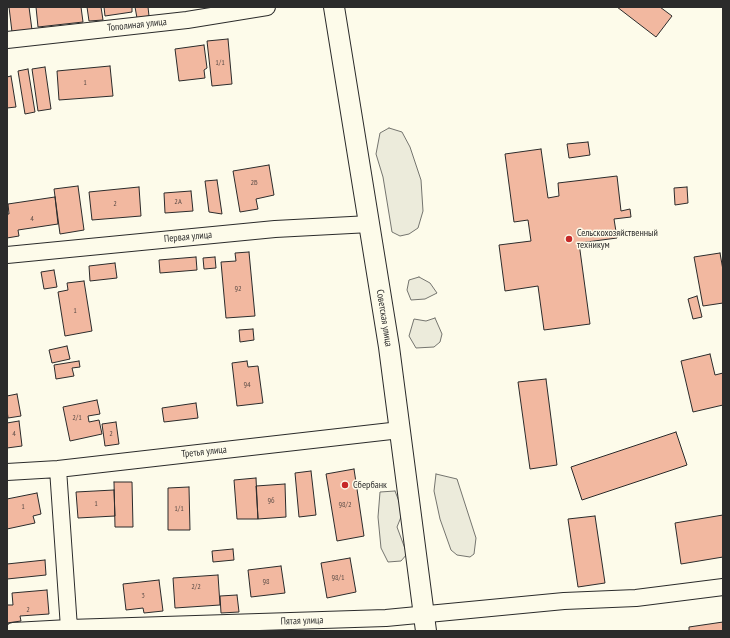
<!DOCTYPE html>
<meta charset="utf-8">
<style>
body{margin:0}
#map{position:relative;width:730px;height:638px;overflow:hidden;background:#fdfbea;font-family:"PT Sans Narrow",sans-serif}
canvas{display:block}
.frame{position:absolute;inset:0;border:8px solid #2b2b2b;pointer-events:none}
</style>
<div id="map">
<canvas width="730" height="638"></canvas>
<div class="frame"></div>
</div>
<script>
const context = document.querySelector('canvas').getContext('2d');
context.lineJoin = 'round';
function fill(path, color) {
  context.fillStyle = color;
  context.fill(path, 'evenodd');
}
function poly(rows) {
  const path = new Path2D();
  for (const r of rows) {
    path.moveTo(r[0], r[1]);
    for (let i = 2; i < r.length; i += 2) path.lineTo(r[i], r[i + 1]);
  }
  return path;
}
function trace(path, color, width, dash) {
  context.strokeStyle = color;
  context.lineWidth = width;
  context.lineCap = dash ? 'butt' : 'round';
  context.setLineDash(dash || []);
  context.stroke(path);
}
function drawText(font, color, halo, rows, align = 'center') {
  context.font = font + ' "PT Sans Narrow",sans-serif';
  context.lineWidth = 3;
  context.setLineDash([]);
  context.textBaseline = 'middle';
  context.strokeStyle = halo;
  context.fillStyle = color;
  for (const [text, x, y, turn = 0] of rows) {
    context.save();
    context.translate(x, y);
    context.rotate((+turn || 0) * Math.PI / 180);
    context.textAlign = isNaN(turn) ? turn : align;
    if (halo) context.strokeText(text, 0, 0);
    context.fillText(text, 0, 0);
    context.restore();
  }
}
const green = poly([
 [389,128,402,132,410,147,421,180,423,211,418,228,409,234,400,236,392,232,383,177,376,154,380,133,389,128],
 [419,277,430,283,437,293,425,299,411,300,407,290,409,280,419,277],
 [435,318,442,334,440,342,434,347,416,348,409,336,414,319,426,321,435,318],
 [436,474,457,479,476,538,474,554,470,557,457,555,451,550,440,519,434,491,436,474],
 [395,491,403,512,397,527,407,554,401,561,388,562,381,548,378,517,380,492,395,491]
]);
fill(green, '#ecebdb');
trace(green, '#74746e', 1);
const building = poly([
 [9,7,29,7,32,30,12,32,9,7],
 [36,7,81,7,83,22,38,27,36,7],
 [87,7,101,7,103,20,89,21,87,7],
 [104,7,132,7,132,12,105,16,104,7],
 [135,7,148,7,149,16,137,18,135,7],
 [617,7,660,7,672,16,656,37,617,7],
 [228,39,232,84,212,86,207,41,228,39],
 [204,45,207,68,204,70,205,78,179,81,175,49,204,45],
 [110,66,113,96,59,100,57,71,110,66],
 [45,67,51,109,38,111,32,69,45,67],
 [28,69,35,112,25,114,18,71,28,69],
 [11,76,16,107,7,108,7,77,11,76],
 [588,142,590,155,569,158,567,144,588,142],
 [541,149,548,198,559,196,558,183,617,176,621,211,630,209,631,217,614,219,617,238,579,243,590,324,544,330,538,286,505,291,499,245,531,241,528,220,514,222,505,154,541,149],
 [269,165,274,195,256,199,258,209,240,212,233,171,269,165],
 [217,180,222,214,209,212,205,181,217,180],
 [78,186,84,230,60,234,54,189,78,186],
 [139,187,141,216,92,220,89,192,139,187],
 [687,187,688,203,675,205,674,188,687,187],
 [191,191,193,211,165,213,164,193,191,191],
 [55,197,58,224,18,230,19,236,7,238,7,214,9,214,8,204,55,197],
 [249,252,255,316,226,318,221,262,236,261,235,253,249,252],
 [720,253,723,270,723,303,703,306,694,257,720,253],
 [196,257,197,270,160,273,159,260,196,257],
 [215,257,216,268,204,269,203,258,215,257],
 [115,263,117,278,90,281,89,266,115,263],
 [54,270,57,287,44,289,41,272,54,270],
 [84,281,92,331,65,336,58,292,68,290,67,283,84,281],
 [697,296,702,317,693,319,688,299,697,296],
 [253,329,254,340,240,342,239,330,253,329],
 [67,346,70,359,52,363,49,350,67,346],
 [710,354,715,375,723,373,723,405,693,412,681,361,710,354],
 [79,361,80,367,72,368,74,376,56,379,54,365,79,361],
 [247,361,248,367,258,366,263,403,237,406,232,363,247,361],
 [546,379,557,465,530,469,518,382,546,379],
 [17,394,21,416,8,418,7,410,7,396,17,394],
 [97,400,100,414,88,416,89,422,99,420,102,434,70,441,63,407,97,400],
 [196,403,198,418,164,422,162,408,196,403],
 [19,421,22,446,7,448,7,423,19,421],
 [116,422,119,444,105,446,102,424,116,422],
 [676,432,687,465,582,500,571,467,676,432],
 [354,469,364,536,337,541,326,474,354,469],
 [311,471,316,515,299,517,295,473,311,471],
 [256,478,258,519,237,519,234,480,256,478],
 [114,482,132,482,133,527,115,527,114,482],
 [285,484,286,517,258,519,256,486,285,484],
 [189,487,190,530,168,530,168,488,189,487],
 [114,490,115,516,78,518,76,492,114,490],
 [37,493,41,514,33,516,35,523,7,529,7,499,37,493],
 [723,515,723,557,681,564,675,523,723,515],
 [595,516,605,583,578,587,568,519,595,516],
 [233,549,234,560,213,562,212,551,233,549],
 [350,558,356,592,327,598,321,563,350,558],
 [45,560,46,575,7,579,7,564,45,560],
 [281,566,285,593,251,597,248,570,281,566],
 [218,575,220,605,175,608,173,578,218,575],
 [159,580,163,611,144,613,143,608,126,610,123,584,159,580],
 [47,590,49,614,20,616,21,621,7,623,7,605,13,605,12,593,47,590],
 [237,595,239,612,221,613,220,596,237,595],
 [723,622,723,631,689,631,689,627,723,622]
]);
fill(building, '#f2b8a0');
trace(building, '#2b2b2b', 1);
const minor = poly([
 [7,40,187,20,267,7],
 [7,255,275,229,370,224],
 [58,469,69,628],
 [7,472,58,469,400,430],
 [13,631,69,628,386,618,564,601,636,598,723,587]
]);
const major = poly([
 [334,7,389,347,426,631]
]);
trace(minor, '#2b2b2b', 18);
trace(major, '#2b2b2b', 22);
trace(minor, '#fdfbea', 16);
trace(major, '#fdfbea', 20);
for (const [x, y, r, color] of [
 [569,239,4,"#c62828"],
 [345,485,4,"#c62828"]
]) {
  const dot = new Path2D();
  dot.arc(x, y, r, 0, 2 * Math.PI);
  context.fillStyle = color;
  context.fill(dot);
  trace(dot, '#fdfbea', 1.5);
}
drawText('8px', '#5d4e48', null, [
 ["1/1",220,63],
 ["1",85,83],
 ["2Б",254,183],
 ["2А",178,202],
 ["2",115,204],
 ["4",32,219],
 ["92",238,289],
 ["1",75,311],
 ["94",247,385],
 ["2/1",77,418],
 ["4",14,434],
 ["2",111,434],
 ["96",271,501],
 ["1",96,504],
 ["98/2",345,505],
 ["1",23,507],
 ["1/1",179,509],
 ["98/1",338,578],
 ["98",266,582],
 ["2/2",196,587],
 ["3",143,596],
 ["2",28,610]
]);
drawText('10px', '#2b2b2b', '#fdfbea', [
 ["Тополиная улица",137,25,-6],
 ["Первая улица",188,237,-5],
 ["Советская улица",384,318,81],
 ["Третья улица",204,452,-6],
 ["Пятая улица",302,621,-2]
]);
drawText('10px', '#2b2b2b', '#fdfbea', [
 ["Сельскохозяйственный",577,233],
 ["техникум",577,245],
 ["Сбербанк",353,485]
], 'left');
</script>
